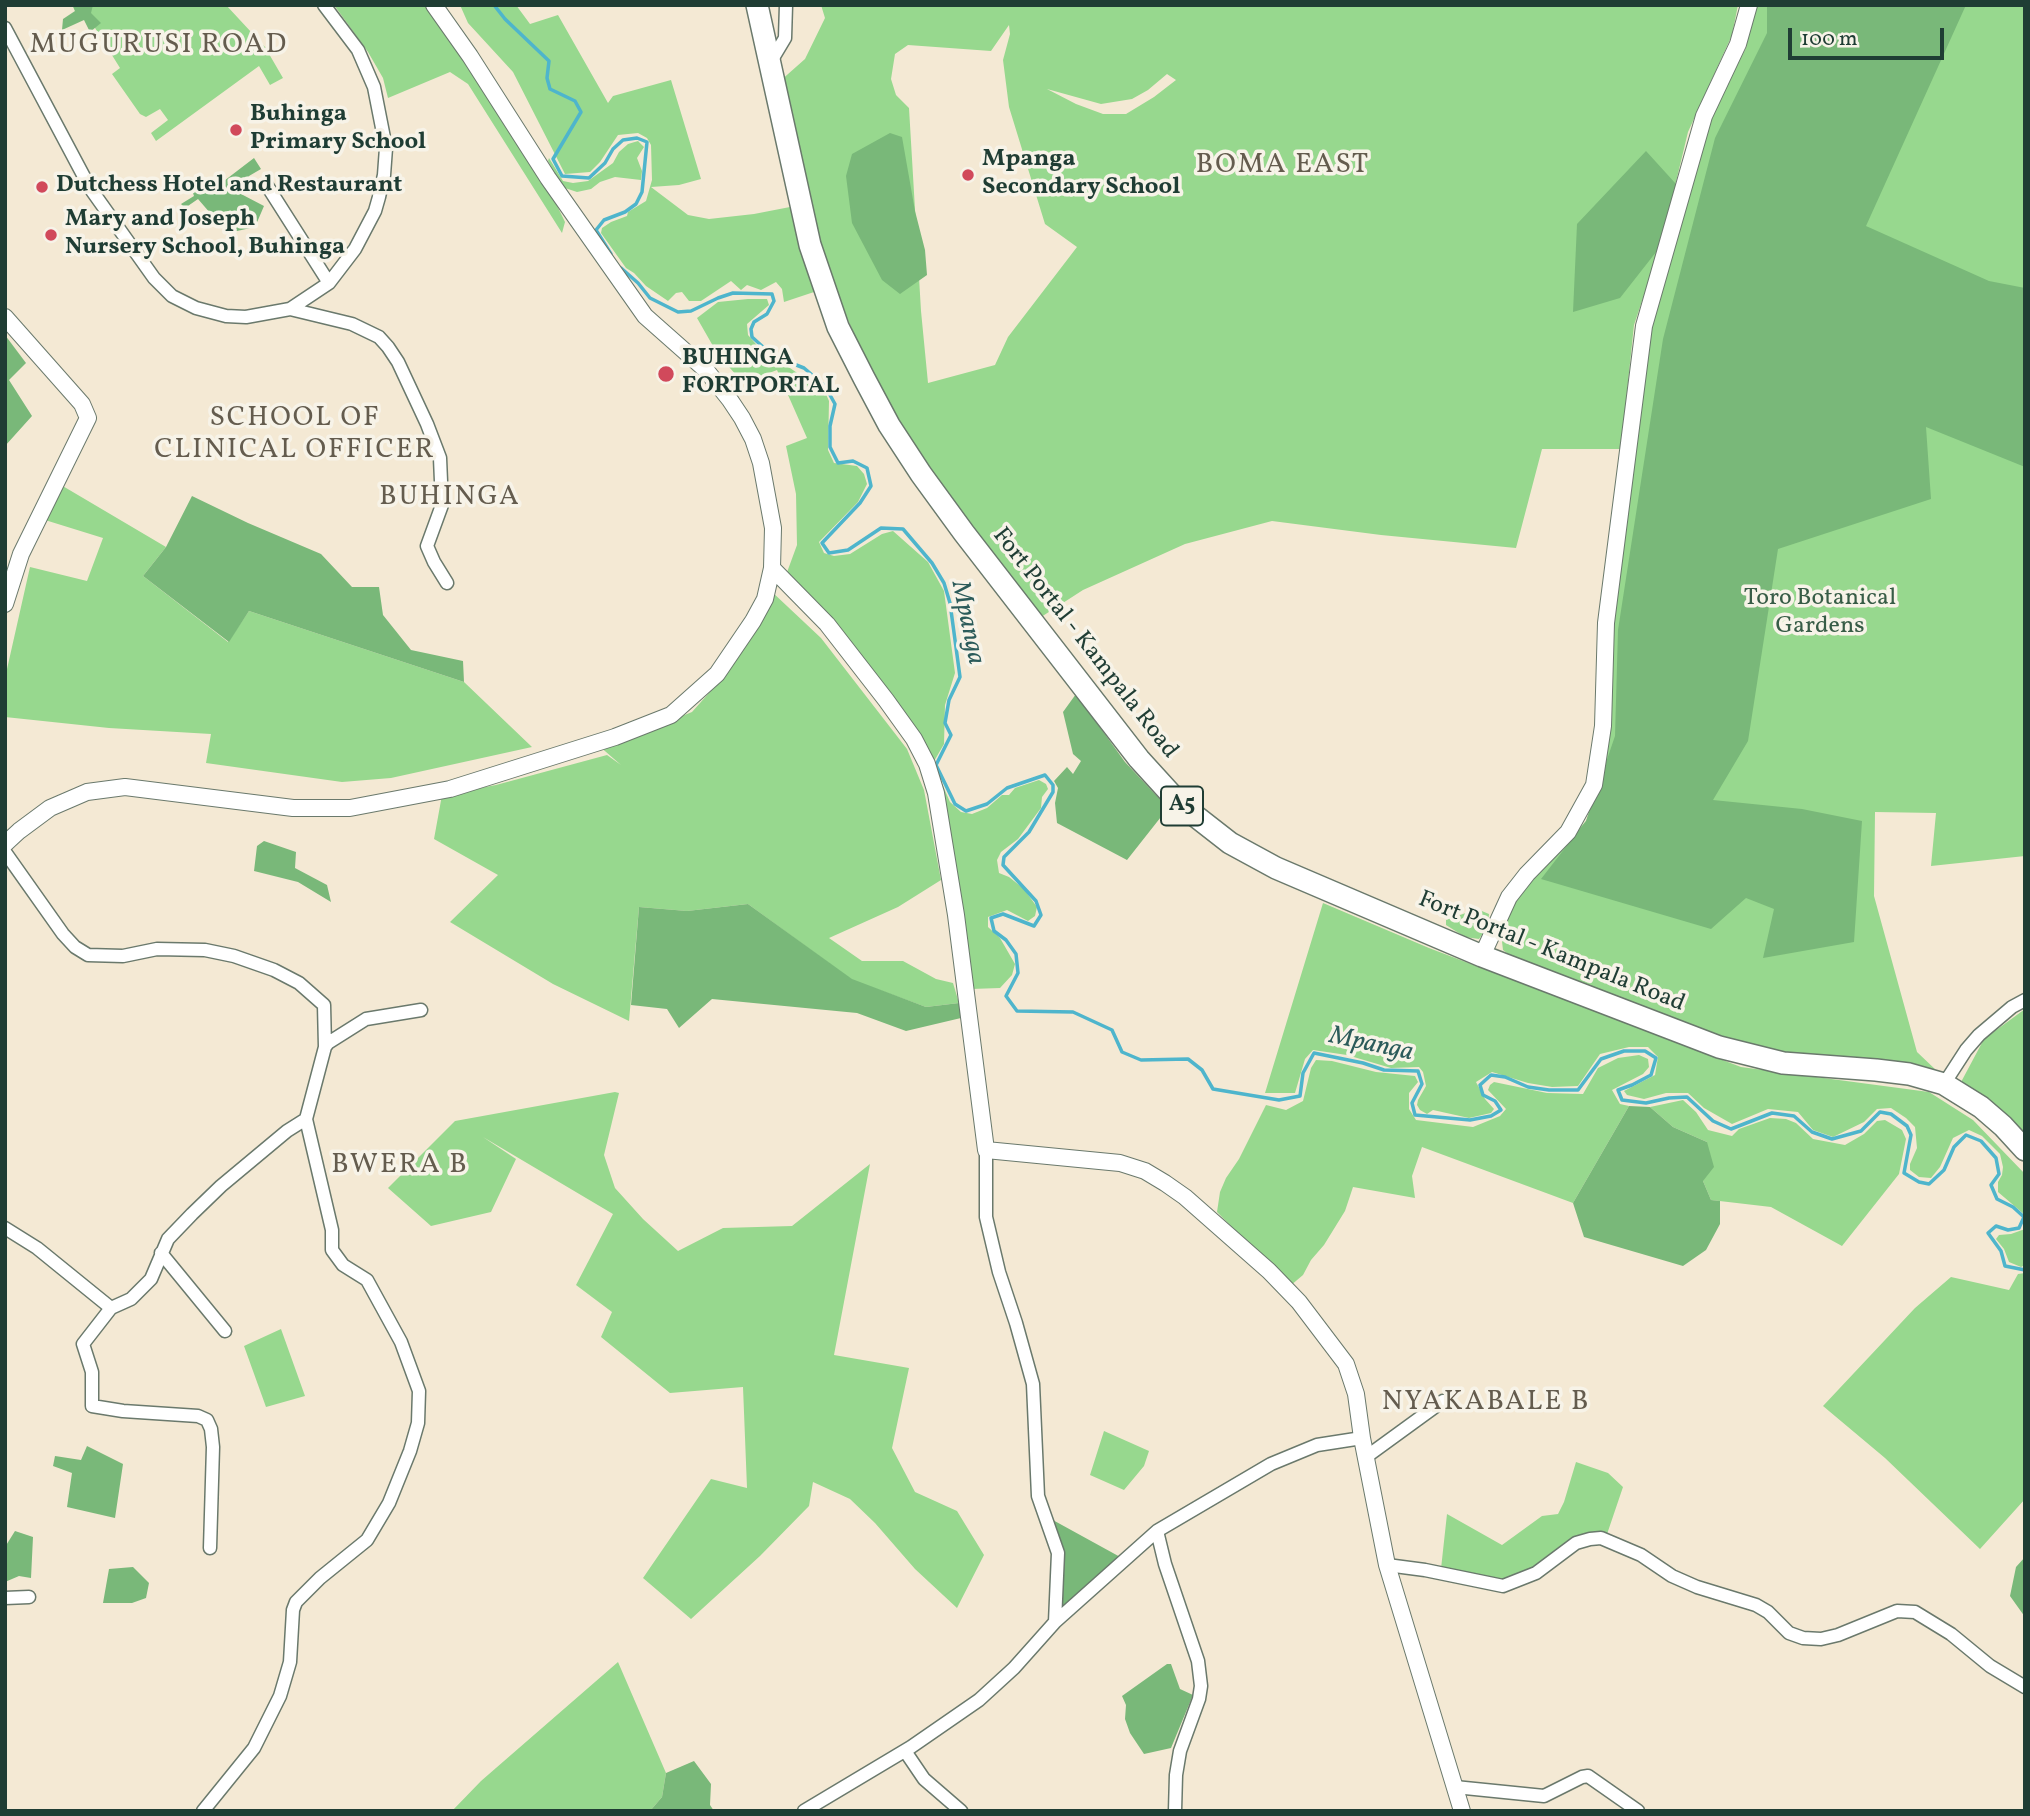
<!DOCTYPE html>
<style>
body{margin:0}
#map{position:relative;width:2030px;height:1816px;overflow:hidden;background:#f4e9d4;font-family:Vollkorn,serif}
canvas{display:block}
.frame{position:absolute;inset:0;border:7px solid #1f3d34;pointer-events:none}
.scale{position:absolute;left:1788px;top:28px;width:156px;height:32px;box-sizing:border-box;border:4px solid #1f3d34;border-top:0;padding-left:9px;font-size:21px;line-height:24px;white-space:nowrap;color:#1f3d34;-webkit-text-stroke:5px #f7f3e8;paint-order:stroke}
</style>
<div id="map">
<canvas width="2030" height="1816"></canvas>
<div class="frame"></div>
<div class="scale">100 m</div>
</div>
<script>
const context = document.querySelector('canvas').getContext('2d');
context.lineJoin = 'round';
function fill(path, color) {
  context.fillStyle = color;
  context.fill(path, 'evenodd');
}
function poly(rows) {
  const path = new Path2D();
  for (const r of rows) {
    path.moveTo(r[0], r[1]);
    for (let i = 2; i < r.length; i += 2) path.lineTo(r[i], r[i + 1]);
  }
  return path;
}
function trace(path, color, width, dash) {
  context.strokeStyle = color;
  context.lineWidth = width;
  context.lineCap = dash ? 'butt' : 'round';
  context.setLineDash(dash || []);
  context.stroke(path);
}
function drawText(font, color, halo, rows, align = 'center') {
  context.font = font + ' Vollkorn,serif';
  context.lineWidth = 7;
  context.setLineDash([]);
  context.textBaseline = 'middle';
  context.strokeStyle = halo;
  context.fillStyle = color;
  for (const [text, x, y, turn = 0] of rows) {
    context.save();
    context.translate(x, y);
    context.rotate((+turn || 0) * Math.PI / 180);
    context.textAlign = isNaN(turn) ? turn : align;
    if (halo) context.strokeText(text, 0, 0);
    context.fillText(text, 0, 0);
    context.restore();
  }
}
fill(poly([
 [72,5,226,5,265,47,283,78,270,85,259,66,156,141,151,133,168,120,160,109,146,117,140,114,112,74,120,68,82,7,75,11],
 [334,5,426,5,480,81,547,185,565,222,562,233,468,84,450,72,388,98,383,78,368,52],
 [460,5,516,5,530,24,558,15,608,103,613,96,671,80,701,179,679,185,651,187,688,215,709,219,754,214,790,207,814,292,784,302,782,289,776,282,761,290,747,285,741,290,731,281,701,301,689,301,682,292,676,293,668,301,646,286,634,273,626,268,601,233,602,228,611,222,627,216,628,212,646,201,652,180,651,145,647,138,638,133,618,135,600,162,590,172,565,174,513,72,468,23],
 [821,5,1738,5,1732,35,1688,132,1661,244,1634,325,1621,449,1542,449,1516,548,1381,535,1272,521,1185,544,1083,590,1038,619,907,435,881,393,847,318,810,216,779,82,805,59,825,18],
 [1009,25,1010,34,1003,60,1009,107,1045,224,1077,247,1008,337,995,365,928,383,921,311,909,108,896,95,891,79,895,54,908,45,991,51],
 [1167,74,1176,80,1154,97,1126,114,1103,114,1076,104,1047,89,1101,104,1132,99,1148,90],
 [1754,5,2025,5,2025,856,1931,866,1936,813,1875,812,1874,896,1917,1052,1937,1071,1866,1060,1736,1048,1515,959,1503,950,1501,933,1516,899,1586,821,1599,785,1611,723,1613,625,1650,329,1709,119,1746,48],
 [638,141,644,147,637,158,642,171,641,180,615,177,600,182,591,189,577,192,562,187,548,161,549,158,563,181,573,183,588,181,613,163,619,152,628,144],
 [748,299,767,299,769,305,747,324,748,335,769,359,790,368,825,392,829,401,828,450,834,463,857,466,864,474,867,484,858,502,819,542,824,553,834,556,850,554,882,534,893,531,928,562,944,591,955,673,945,705,944,744,933,763,950,802,961,812,972,814,987,808,1002,795,1009,795,1015,788,1039,780,1046,784,1048,789,1042,797,1041,808,1018,839,1001,852,997,860,999,873,1009,877,1024,889,1037,907,1035,916,1028,921,1007,910,988,917,988,927,1000,938,1015,964,1012,975,1000,988,971,989,947,837,912,740,786,575,797,545,796,494,786,446,807,438,777,370,743,383,717,353,697,318,718,302],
 [61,485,166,547,143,576,228,642,249,611,464,682,532,747,391,778,342,782,206,763,211,734,109,728,5,717,5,678,30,567,87,581,103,538,45,520],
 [771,591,821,638,907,749,924,790,941,880,898,907,829,938,862,961,903,961,936,979,953,983,959,1003,926,1007,852,980,748,904,687,911,639,907,629,1021,553,984,450,922,498,875,434,839,442,795,496,785,607,755,621,765,598,745,650,729,692,712,725,675],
 [1323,903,1429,948,1741,1067,1929,1092,1973,1120,2025,1174,2025,1215,1998,1192,1998,1182,2002,1175,2003,1167,2000,1154,1982,1136,1969,1130,1953,1138,1940,1167,1931,1178,1919,1177,1910,1170,1910,1164,1917,1148,1915,1127,1906,1118,1891,1108,1877,1109,1864,1122,1833,1137,1813,1130,1798,1112,1768,1109,1732,1124,1704,1108,1688,1093,1666,1093,1644,1099,1627,1095,1624,1091,1655,1075,1658,1057,1648,1047,1629,1047,1600,1054,1578,1086,1552,1087,1528,1083,1492,1072,1476,1082,1485,1099,1494,1109,1491,1113,1469,1118,1433,1110,1427,1114,1420,1110,1417,1105,1418,1100,1426,1086,1423,1072,1419,1067,1391,1068,1347,1055,1313,1050,1305,1059,1295,1093,1265,1093],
 [1477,909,1489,914,1488,926,1479,939,1465,937,1446,925,1446,920],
 [2025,1009,2025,1146,1960,1084,1984,1039],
 [1639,1055,1648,1059,1649,1067,1643,1074,1612,1090,1620,1104,1629,1106,1573,1203,1422,1147,1412,1176,1415,1198,1353,1187,1345,1211,1324,1245,1311,1260,1303,1275,1290,1286,1217,1212,1220,1192,1226,1178,1239,1159,1266,1105,1286,1110,1303,1101,1311,1068,1316,1060,1332,1061,1376,1072,1415,1076,1418,1082,1409,1093,1409,1109,1416,1120,1473,1127,1500,1116,1506,1109,1488,1090,1490,1085,1494,1082,1547,1093,1583,1094,1598,1068,1618,1058],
 [615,1092,619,1093,604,1155,615,1188,643,1219,678,1251,723,1228,792,1226,870,1164,834,1355,909,1368,892,1448,915,1492,957,1511,984,1555,957,1608,915,1569,875,1523,850,1499,813,1482,809,1506,760,1556,691,1619,643,1578,711,1479,747,1488,743,1387,670,1393,601,1337,612,1312,576,1285,613,1214,483,1137,516,1159,491,1212,431,1226,388,1188,455,1121],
 [1683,1100,1696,1112,1708,1130,1732,1136,1739,1129,1770,1118,1786,1119,1796,1123,1813,1139,1845,1145,1864,1134,1877,1121,1885,1120,1902,1130,1906,1139,1899,1174,1842,1246,1771,1207,1711,1200,1703,1181,1707,1142,1673,1127,1650,1107],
 [2025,1229,2025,1265,2021,1267,2009,1262,2004,1249,1996,1239,1999,1235,2011,1234],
 [2025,1273,2025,1499,1980,1549,1885,1458,1823,1406,1915,1308,1951,1277,2009,1290,2018,1274],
 [281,1329,305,1396,266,1407,244,1346],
 [1104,1431,1149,1451,1144,1466,1124,1490,1090,1475],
 [1576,1462,1608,1473,1623,1487,1604,1543,1577,1540,1503,1591,1440,1578,1447,1514,1502,1545,1542,1516,1558,1514,1564,1502],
 [618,1662,666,1773,662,1797,650,1811,452,1811,481,1781]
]), '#97d88e');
fill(poly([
 [73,5,93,5,91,13,101,23,90,32,84,20,62,30,63,19,75,11],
 [1767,5,1966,5,1866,226,1989,281,2025,288,2025,467,1926,427,1931,499,1778,549,1748,741,1713,800,1802,809,1862,821,1854,942,1763,958,1774,909,1746,898,1711,929,1541,879,1586,821,1615,736,1618,630,1663,339,1715,138,1767,33],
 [890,133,902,137,915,211,925,250,927,275,900,294,882,280,852,223,846,176,852,154],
 [1646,151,1676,184,1660,247,1620,298,1573,312,1577,224],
 [254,158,261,169,249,176,241,194,264,206,255,227,237,231,217,221,198,199,185,208,181,204,194,196,192,190,198,185,207,194],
 [5,335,26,363,9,380,32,416,5,446],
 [192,496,248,523,321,554,352,587,379,587,383,615,411,650,463,661,464,682,249,611,229,642,143,576,166,547],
 [1076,694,1125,762,1168,808,1127,860,1057,823,1055,803,1058,788,1054,781,1067,767,1073,774,1081,761,1073,754,1063,712],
 [264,841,296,852,295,868,327,885,331,902,298,882,254,871,257,846],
 [748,904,852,979,926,1007,959,1003,961,1018,906,1031,857,1013,712,999,679,1028,667,1009,631,1005,639,907,687,911],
 [1629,1106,1650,1107,1673,1127,1707,1142,1714,1167,1703,1181,1711,1200,1720,1201,1720,1224,1706,1250,1683,1266,1584,1237,1573,1203],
 [87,1446,123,1464,115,1518,67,1507,72,1473,53,1466,55,1456,81,1460],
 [1051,1519,1122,1558,1064,1610,1062,1606,1063,1580],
 [15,1531,33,1537,31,1578,19,1576,5,1582,5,1547],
 [2025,1557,2025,1617,2010,1596,2016,1567],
 [133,1567,149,1583,146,1598,132,1603,103,1603,109,1569],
 [1167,1664,1171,1664,1180,1689,1193,1695,1171,1748,1144,1754,1130,1733,1125,1719,1126,1705,1122,1696],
 [694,1761,711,1784,710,1805,714,1811,650,1811,662,1797,666,1773]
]), '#79b879');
trace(poly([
 [494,5,505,19,549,61,547,78,550,89,575,101,581,112,553,159,562,176,589,178,605,163,613,149,623,140,637,138,647,142,642,192,636,204,625,212,604,220,596,230,611,254],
 [621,268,638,283,650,298,678,312,691,311,718,298,733,293,772,294,774,301,767,314,754,322,751,329,752,337,773,356,804,368,825,386,835,404,830,426,830,447,838,463,853,461,867,468,871,486,860,503,822,543,829,553,848,550,881,528,903,529,932,563,944,583,950,603,960,677,949,700,945,723,951,735,936,765,955,804,966,811,987,804,1007,788,1045,775,1053,785,1053,792,1029,832,1004,857,1003,865,1036,901,1041,915,1034,926,1003,914,991,918,994,931,1006,940,1016,954,1018,973,1006,996,1017,1011,1073,1012,1112,1030,1122,1052,1141,1060,1188,1059,1202,1070,1213,1089,1279,1100,1300,1096,1303,1073,1314,1053,1363,1063,1384,1070,1418,1071,1422,1084,1412,1103,1415,1115,1470,1120,1491,1116,1501,1110,1495,1101,1483,1095,1480,1085,1491,1075,1505,1077,1528,1087,1549,1090,1578,1090,1601,1059,1624,1051,1645,1051,1656,1058,1651,1075,1632,1085,1618,1090,1622,1100,1646,1103,1669,1098,1687,1097,1713,1121,1731,1129,1772,1113,1794,1116,1812,1132,1832,1139,1861,1131,1880,1112,1891,1114,1907,1126,1911,1135,1904,1173,1919,1182,1929,1184,1944,1170,1954,1147,1966,1135,1981,1141,1996,1158,1999,1174,1991,1185,1997,1199,2013,1207,2024,1217,2019,1228,2008,1230,1996,1226,1988,1233,2001,1251,2005,1266,2025,1270]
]), '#4eb5cc', 3.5);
const street = poly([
 [5,28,90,188,154,278,172,296,196,308,226,316,246,317,290,309,329,283,355,249,375,211,379,197,384,175,386,148,374,87,358,50,324,5],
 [770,63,785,38,786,5],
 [266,184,329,283],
 [290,309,352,324,379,337,388,347,398,362,427,424,440,458,442,505,427,546,434,562,447,583],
 [5,852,63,934,75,947,88,955,123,956,157,949,205,950,234,956,274,970,299,983,324,1005,325,1047],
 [1944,1084,1966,1050,1979,1035,2012,1007,2025,1000],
 [986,1150,986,1217,999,1272,1016,1323,1033,1384,1038,1496,1058,1553,1055,1622],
 [5,1228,37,1248,111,1308],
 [161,1253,225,1331],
 [1366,1457,1443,1401],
 [1157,1531,1165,1564,1198,1661,1201,1686,1199,1699,1180,1751,1176,1775,1175,1811],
 [210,1548,213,1447,211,1429,207,1420,198,1416,123,1411,92,1406,92,1372,83,1344,111,1308,131,1299,151,1279,168,1239,192,1214,221,1186,287,1131,306,1119],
 [1387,1565,1425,1570,1503,1586,1536,1573,1576,1543,1590,1539,1601,1538,1641,1555,1672,1576,1697,1587,1756,1605,1768,1612,1789,1633,1803,1638,1821,1639,1838,1635,1897,1611,1915,1612,1951,1634,1990,1666,2025,1687],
 [5,1598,29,1597],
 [905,1751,924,1779,961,1811],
 [1455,1787,1544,1796,1582,1777,1588,1776,1638,1811],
 [203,1811,254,1748,280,1696,290,1662,293,1610,296,1602,320,1578,367,1540,389,1503,410,1451,418,1423,419,1391,401,1342,367,1280,343,1265,332,1250,332,1230,306,1119,325,1047,328,1043,366,1019,421,1010],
 [804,1811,911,1747,979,1700,1014,1668,1055,1622,1157,1531,1271,1464,1317,1445,1362,1438]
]);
const secondary = poly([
 [5,317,82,404,88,418,21,554,5,604],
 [772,568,827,624,886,700,914,739,927,764,936,793,956,915,986,1150,1120,1163,1145,1171,1165,1183,1185,1197,1269,1271,1299,1302,1346,1364,1356,1394,1362,1438,1387,1565,1462,1811],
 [5,844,19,831,50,808,87,792,125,787,293,808,350,808,450,789,615,737,671,715,717,674,753,621,765,599,772,568,773,528,761,463,753,439,742,418,730,400,706,370,645,316,548,178,470,56,434,5],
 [1482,956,1509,897,1527,874,1568,832,1594,785,1603,726,1606,623,1644,326,1704,116,1738,44,1749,5]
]);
const highway = poly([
 [757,5,810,245,838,327,864,378,889,425,921,474,964,533,1139,759,1180,804,1230,843,1276,868,1482,956,1719,1047,1783,1063,1876,1070,1909,1074,1944,1084,1981,1107,2003,1126,2025,1150]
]);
trace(street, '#6a796c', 15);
trace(secondary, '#6a796c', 18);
trace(highway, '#6a796c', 24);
trace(street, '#fff', 12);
trace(secondary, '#fff', 16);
trace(highway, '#fff', 21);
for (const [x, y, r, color] of [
 [236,130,7,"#d1495b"],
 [968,175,7,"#d1495b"],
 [42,187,7,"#d1495b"],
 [51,235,7,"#d1495b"],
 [666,374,9,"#d1495b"]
]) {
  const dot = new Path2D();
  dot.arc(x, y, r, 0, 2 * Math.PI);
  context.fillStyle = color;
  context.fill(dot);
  trace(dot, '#f7f3e8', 2.5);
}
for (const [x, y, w] of [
 [1182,806,42]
]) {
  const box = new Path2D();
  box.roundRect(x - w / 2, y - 19.5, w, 39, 5);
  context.fillStyle = '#f7f3e8';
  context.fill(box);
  trace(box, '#1f3d34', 2);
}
drawText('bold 23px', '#1f3d34', null, [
 ["A5",1182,806]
]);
drawText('bold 24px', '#1f3d34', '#f7f3e8', [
 ["Buhinga",250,116],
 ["Primary School",250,144],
 ["Mpanga",982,161],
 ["Secondary School",982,189],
 ["Dutchess Hotel and Restaurant",56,187],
 ["Mary and Joseph",65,221],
 ["Nursery School, Buhinga",65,249],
 ["BUHINGA",682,360],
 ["FORTPORTAL",682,388]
], 'left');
drawText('24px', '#375c46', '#f7f3e8', [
 ["Toro Botanical",1820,600],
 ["Gardens",1820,628]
]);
drawText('24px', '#1f3d34', '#f7f3e8', [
 ["Fort Portal - Kampala Road",1084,644,52],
 ["Fort Portal - Kampala Road",1551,953,22]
]);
drawText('italic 26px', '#2b5b5a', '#f7f3e8', [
 ["Mpanga",966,623,78],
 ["Mpanga",1371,1046,12]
]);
context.letterSpacing = '2px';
drawText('28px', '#645c4e', '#f7f3e8', [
 ["MUGURUSI ROAD",159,47],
 ["BOMA EAST",1283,167],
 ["SCHOOL OF",295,420],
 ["CLINICAL OFFICER",295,452],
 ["BUHINGA",450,499],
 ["BWERA B",400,1167],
 ["NYAKABALE B",1486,1404]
]);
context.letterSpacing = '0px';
</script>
